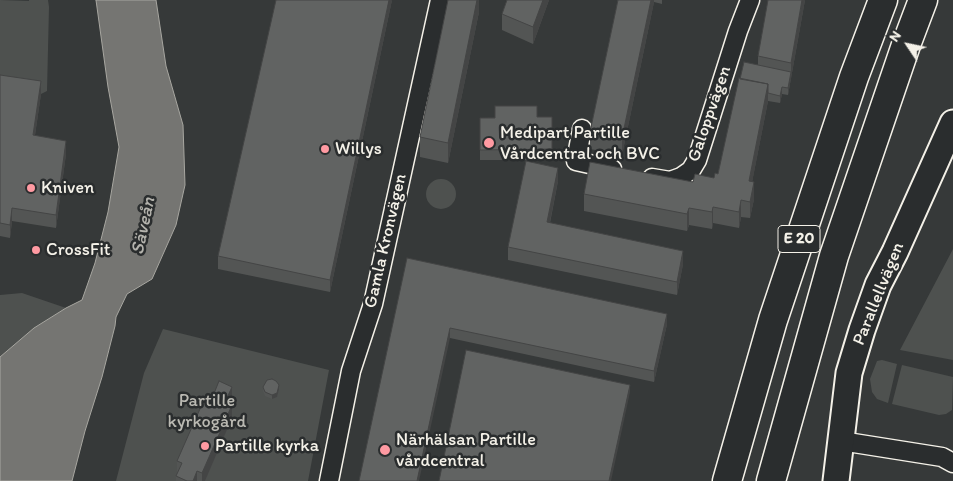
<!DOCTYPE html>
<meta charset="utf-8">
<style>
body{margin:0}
#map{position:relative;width:953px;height:481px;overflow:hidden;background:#363939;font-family:Itim,sans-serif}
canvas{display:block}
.north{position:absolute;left:883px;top:20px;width:50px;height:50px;-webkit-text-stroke:4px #2a2d2e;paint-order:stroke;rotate:304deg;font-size:14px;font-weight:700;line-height:20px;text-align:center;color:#f4f1e8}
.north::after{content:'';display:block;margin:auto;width:18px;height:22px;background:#f4f1e8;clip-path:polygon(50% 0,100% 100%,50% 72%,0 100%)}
</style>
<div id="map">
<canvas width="953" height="481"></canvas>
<div class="north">N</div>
</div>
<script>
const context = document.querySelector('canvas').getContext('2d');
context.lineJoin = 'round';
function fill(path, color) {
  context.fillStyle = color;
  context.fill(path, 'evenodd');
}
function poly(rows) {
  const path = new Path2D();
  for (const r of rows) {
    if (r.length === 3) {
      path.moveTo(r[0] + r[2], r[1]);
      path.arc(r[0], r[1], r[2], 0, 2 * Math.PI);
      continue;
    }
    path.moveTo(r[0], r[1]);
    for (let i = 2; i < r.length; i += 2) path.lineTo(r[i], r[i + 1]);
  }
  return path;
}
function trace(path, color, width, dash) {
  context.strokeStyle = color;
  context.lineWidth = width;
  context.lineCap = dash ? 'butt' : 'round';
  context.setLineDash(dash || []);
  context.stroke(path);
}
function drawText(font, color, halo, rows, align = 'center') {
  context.font = font + ' Itim,sans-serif';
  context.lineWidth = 5;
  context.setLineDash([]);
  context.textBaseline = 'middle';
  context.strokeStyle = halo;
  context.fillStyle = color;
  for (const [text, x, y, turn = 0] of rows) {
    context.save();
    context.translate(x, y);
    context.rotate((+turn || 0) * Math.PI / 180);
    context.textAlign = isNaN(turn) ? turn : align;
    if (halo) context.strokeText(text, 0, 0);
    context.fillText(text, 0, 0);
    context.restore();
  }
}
fill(poly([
 [0,0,29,1,29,0,48,0,49,7,47,91,41,94,0,88],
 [441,194,15],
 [953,249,953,360,900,350],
 [22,293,66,308,34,328,0,357,0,295],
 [163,329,329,370,308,481,116,481,144,373],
 [882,360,897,364,888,403,877,399,872,392,870,379,877,361],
 [902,365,953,377,952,410,946,414,939,415,892,404]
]), '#4e514f');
const water = poly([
 [96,0,156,0,166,66,183,125,185,185,176,225,152,279,127,294,116,317,115,326,102,377,85,431,72,481,0,481,0,357,34,328,66,308,82,300,95,263,108,212,119,147,108,87,96,0]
]);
fill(water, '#757572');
trace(water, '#a8a7a1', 1);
const street = poly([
 [582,129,576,161,612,169],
 [652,178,670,181,681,177,691,170,697,160,738,31,750,0],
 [841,441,942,457,953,463],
 [329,481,351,371,373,304,440,0]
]);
const secondary = poly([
 [836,481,849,373,862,330,878,285,895,252,953,123]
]);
const highway = poly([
 [727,481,773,320,854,77,883,0],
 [771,481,834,256,906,45,923,0]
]);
trace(street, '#f4f1e8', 21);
trace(secondary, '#f4f1e8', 29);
trace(highway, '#f4f1e8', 31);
trace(street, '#2a2d2e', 18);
trace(secondary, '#2a2d2e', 25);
trace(highway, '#2a2d2e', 28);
fill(poly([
 [392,0,330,292,218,269,218,256],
 [479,0,479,12,448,163,420,157,420,137],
 [549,0,533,44,502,30,502,14],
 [618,0,662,0,662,4,654,2,622,155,590,149,590,132],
 [805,0,788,95,782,94,780,103,768,101,752,182,754,199,750,218,741,217,739,228,713,223,712,229,689,225,687,231,584,211,584,194,693,182,714,178,718,174,740,79,758,65,758,56],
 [0,75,41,94,35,135,66,154,56,228,12,221,10,238,0,236],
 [552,117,552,160,480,160,480,118],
 [558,181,550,223,683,264,677,295,508,260,508,247],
 [407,258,667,324,654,382,450,338],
 [263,387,279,389,277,397,272,399,265,396,263,391],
 [213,396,232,400,230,404,232,418,205,481,176,481,176,476,177,473,177,461]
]), '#535554');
fill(poly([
 [389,0,392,0,330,292,330,280],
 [477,0,479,0,479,12,448,163,448,143],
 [543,0,549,0,533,44,533,27],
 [651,0,654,0,654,2,622,155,622,138],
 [802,0,805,0,788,95,788,88,791,72,791,63],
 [41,81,41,94,33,148,33,135],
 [768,84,768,101,749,198,749,181],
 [782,87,782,94,780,103,780,96],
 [66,141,66,154,56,228,56,215],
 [558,168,558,181,547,236,547,222],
 [754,182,754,199,750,218,750,202],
 [741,200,741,217,739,228,739,212],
 [713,207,713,223,712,229,712,212],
 [12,208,12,221,10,238,10,225],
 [689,208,689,225,687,231,687,214],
 [683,251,683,264,677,295,677,282],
 [667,314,667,324,654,382,654,371],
 [450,328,450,338,419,481,417,481],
 [279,385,279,389,277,397,272,399,272,395],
 [630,385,630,392,611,481,609,481],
 [232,387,232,400,225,415,225,402],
 [232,405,232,418,205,481,202,481,202,473],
 [197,471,197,481,193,481]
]), '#444545');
const building = poly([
 [276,0,389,0,330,280,218,256,276,0],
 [448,0,477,0,448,143,420,137,448,0],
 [507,0,543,0,533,27,502,14,507,0],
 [618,0,651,0,622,138,590,132,618,0],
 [768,0,802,0,791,63,758,56,768,0],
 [744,62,791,72,788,88,782,87,780,96,768,93,768,84,740,79,744,62],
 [0,75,41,81,33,135,66,141,56,215,12,208,10,225,0,223,0,75],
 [739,78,768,84,749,181,754,182,750,202,741,200,739,212,713,207,712,212,689,208,687,214,584,194,590,162,693,182,695,174,714,178,715,173,718,174,739,78],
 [495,106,537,106,537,117,552,117,552,149,480,150,480,118,495,118,495,106],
 [526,161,558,168,547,222,683,251,677,282,508,247,526,161],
 [407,258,667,314,654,371,450,328,417,481,359,481,407,258],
 [466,350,630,385,609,481,439,481,466,350],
 [272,379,276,381,279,385,277,393,272,395,265,392,263,387,267,380,272,379],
 [219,381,232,387,225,402,232,405,202,473,197,471,193,481,187,481,176,476,182,463,177,461,207,393,213,396,219,381]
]);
fill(building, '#616362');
trace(building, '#444545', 1);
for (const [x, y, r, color] of [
 [489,143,6,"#ff9aa2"],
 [325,149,5,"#ff9aa2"],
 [31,188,5,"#ff9aa2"],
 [36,250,5,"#ff9aa2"],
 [205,446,5,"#ff9aa2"],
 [385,450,6,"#ff9aa2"]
]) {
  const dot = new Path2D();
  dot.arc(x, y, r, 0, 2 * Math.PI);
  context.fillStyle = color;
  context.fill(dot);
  trace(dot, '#2a2d2e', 2);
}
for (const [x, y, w] of [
 [799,239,42]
]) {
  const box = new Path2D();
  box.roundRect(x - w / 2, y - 13.5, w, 27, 4);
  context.fillStyle = '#2a2d2e';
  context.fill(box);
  trace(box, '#f4f1e8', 1);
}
drawText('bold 16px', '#f4f1e8', null, [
 ["E 20",799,239]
]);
drawText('18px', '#f4f1e8', '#2a2d2e', [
 ["Galoppvägen",710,114,-71],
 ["Gamla Kronvägen",386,241,-77],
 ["Parallellvägen",879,294,-68]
]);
drawText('18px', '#f4f1e8', '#2a2d2e', [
 ["Medipart Partille",500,133],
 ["Vårdcentral och BVC",500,154],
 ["Willys",335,149],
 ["Kniven",41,188],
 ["CrossFit",46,250],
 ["Närhälsan Partille",396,440],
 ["vårdcentral",396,461],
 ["Partille kyrka",215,446]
], 'left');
drawText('18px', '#bab9b2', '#2a2d2e', [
 ["Partille",207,401],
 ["kyrkogård",207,422]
]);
drawText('italic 19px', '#b4b3ad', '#2a2d2e', [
 ["Säveån",144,226,-78]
]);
</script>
